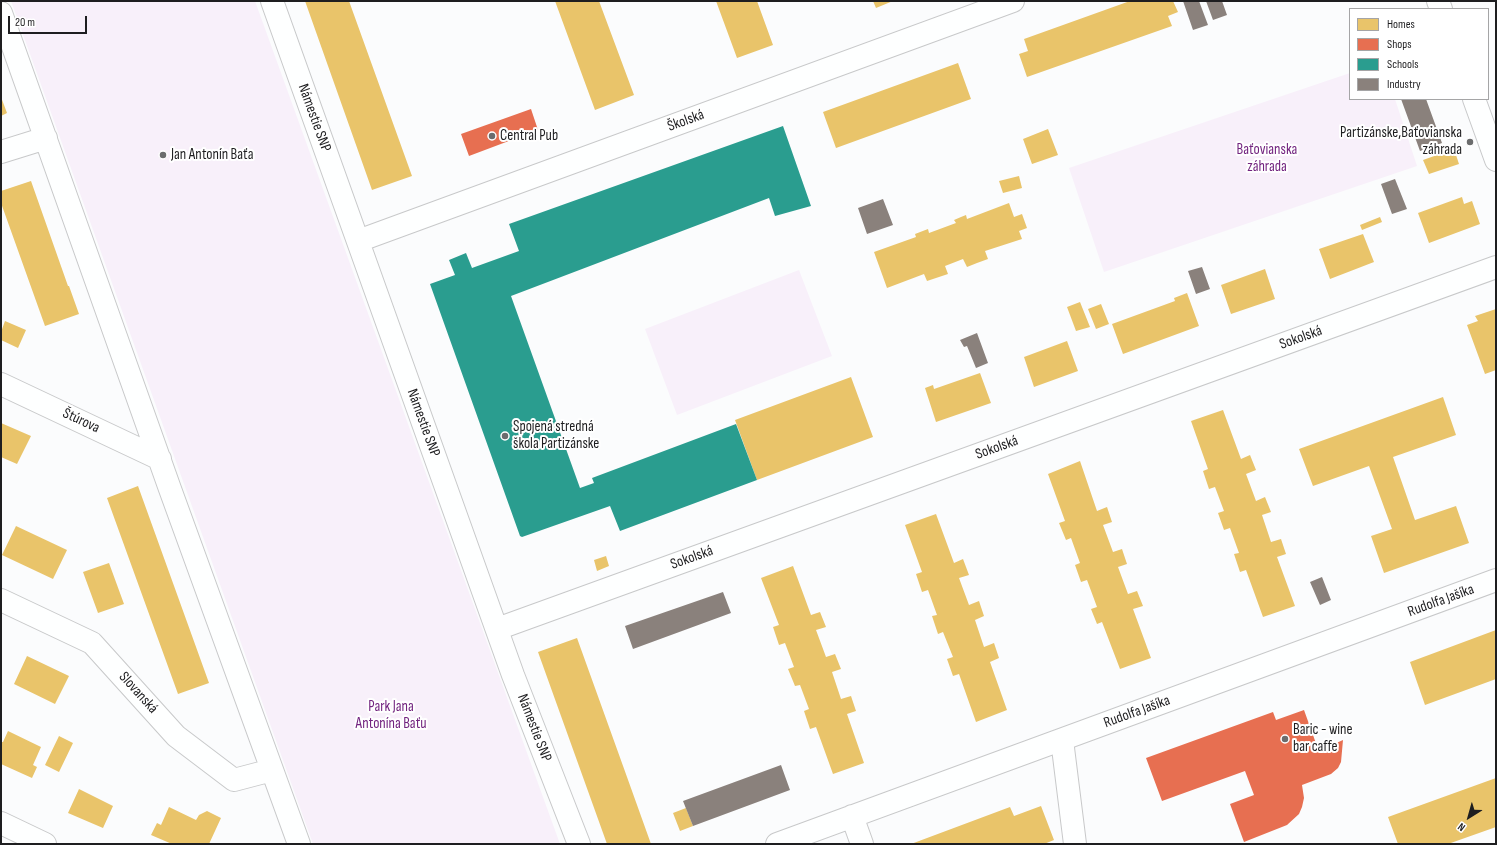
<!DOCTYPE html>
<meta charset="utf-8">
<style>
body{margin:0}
#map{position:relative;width:1497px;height:845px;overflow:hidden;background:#fbfcfd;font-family:"Sofia Sans Condensed",sans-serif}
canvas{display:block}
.frame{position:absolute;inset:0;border:2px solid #1e1e20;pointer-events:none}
.legend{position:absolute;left:1349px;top:8px;width:140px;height:92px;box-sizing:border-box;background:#fff;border:1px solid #a5a5a6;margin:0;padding:5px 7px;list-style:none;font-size:12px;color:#1e1e20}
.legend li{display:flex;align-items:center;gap:8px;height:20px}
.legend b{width:20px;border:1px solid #a5a5a6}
.north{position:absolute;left:1449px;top:797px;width:40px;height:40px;-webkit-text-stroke:3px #fff;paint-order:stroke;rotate:217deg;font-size:11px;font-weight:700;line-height:16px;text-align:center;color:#1e1e20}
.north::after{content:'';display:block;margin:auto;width:14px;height:18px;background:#1e1e20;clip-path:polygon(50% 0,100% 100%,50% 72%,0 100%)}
.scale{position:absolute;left:8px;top:16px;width:79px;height:18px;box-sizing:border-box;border:2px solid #1e1e20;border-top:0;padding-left:5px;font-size:12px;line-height:14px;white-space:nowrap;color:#1e1e20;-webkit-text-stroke:3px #fff;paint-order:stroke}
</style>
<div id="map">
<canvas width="1497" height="845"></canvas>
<div class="frame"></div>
<ul class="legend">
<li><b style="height:11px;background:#e9c46a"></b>Homes</li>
<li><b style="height:11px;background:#e76f51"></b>Shops</li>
<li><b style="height:11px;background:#2a9d8f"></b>Schools</li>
<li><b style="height:11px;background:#8a817c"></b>Industry</li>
</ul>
<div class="north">N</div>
<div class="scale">20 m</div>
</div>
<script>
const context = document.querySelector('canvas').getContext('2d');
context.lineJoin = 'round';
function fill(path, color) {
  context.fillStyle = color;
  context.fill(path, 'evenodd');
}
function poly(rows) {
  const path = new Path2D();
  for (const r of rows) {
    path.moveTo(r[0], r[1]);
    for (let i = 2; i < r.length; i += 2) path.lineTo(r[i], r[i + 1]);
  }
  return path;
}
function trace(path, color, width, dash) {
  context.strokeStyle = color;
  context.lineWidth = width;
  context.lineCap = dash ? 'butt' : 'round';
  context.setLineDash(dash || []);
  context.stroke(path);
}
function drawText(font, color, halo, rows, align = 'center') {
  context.font = font + ' "Sofia Sans Condensed",sans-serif';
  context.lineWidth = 4;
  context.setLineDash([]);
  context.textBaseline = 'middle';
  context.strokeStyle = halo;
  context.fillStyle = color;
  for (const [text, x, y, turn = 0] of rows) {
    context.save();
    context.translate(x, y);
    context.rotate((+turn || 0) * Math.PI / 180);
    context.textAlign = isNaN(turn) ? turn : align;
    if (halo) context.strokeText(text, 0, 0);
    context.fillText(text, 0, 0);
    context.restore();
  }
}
fill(poly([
 [11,1,255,1,560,844,313,844],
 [1350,73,1350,99,1395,99,1417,166,1104,272,1069,168],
 [799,270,832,356,677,415,645,329]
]), '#f8f0fa');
fill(poly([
 [305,1,349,1,412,176,372,190],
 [555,1,599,1,634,95,595,110],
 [716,1,757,1,773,45,737,58],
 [873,1,893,1,876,8],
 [1130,1,1173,1,1178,12,1168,16,1172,26,1027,77,1019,54,1028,51,1024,39],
 [958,63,971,99,836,148,823,112],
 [1,97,7,113,1,116],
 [1048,129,1058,155,1032,164,1023,139],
 [1454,149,1459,164,1429,174,1423,160],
 [1019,176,1022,188,1003,193,999,181],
 [31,181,68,286,69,286,79,314,45,326,1,203,1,191],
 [1462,197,1464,204,1472,201,1480,224,1429,243,1418,213],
 [1009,203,1014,217,1022,214,1027,228,1019,231,1022,239,985,251,988,259,977,263,967,267,963,259,945,266,948,274,927,281,924,274,887,288,874,252,916,237,915,234,928,229,929,233,956,223,954,220,961,217,966,215,967,219],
 [1380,217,1382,222,1362,230,1360,225],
 [1363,234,1374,262,1330,279,1319,249],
 [1265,269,1275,299,1231,314,1221,285],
 [1187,293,1199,326,1123,354,1112,324,1175,301,1174,298],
 [1080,302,1090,327,1076,331,1067,307],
 [1101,304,1109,324,1096,329,1088,309],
 [1496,309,1496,370,1485,374,1467,325,1478,321,1475,316],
 [5,321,26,330,18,348,1,340,1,332],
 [1067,341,1078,371,1034,387,1024,357],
 [980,373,991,403,936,422,925,388,933,385,934,389],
 [851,377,873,437,757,480,735,420],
 [1443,397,1456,435,1393,457,1415,520,1456,506,1469,543,1384,573,1371,536,1392,529,1369,466,1313,486,1299,449],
 [1223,410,1241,459,1250,455,1256,470,1246,474,1256,501,1265,497,1271,512,1262,515,1271,542,1281,539,1286,554,1277,557,1295,606,1263,617,1246,570,1240,572,1234,554,1239,553,1230,528,1224,530,1218,513,1224,511,1215,487,1209,489,1203,471,1208,469,1191,421],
 [1,423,31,436,17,464,1,457],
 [1080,461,1097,511,1107,507,1112,522,1103,525,1113,552,1122,549,1127,564,1118,567,1128,594,1137,591,1143,606,1133,609,1151,658,1120,669,1102,622,1097,624,1091,609,1097,607,1087,580,1081,582,1075,565,1080,563,1071,538,1066,540,1059,523,1065,521,1048,474],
 [138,486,209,683,178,694,107,498],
 [936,514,954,563,963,559,969,575,959,578,969,605,979,601,984,616,975,620,984,647,994,643,999,658,990,662,1007,710,976,722,959,674,953,676,947,659,953,657,943,632,938,634,932,616,937,615,928,590,922,592,916,574,922,572,905,525],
 [16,526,67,550,53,579,2,555],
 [606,556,609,566,597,571,594,560],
 [109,563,124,604,98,613,83,572],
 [793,566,811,615,820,612,826,627,816,630,826,657,835,654,841,669,832,672,841,699,851,696,856,711,847,714,864,763,833,774,816,727,810,729,804,711,809,709,800,685,795,686,788,669,794,667,785,643,779,645,773,627,779,625,761,578],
 [1496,630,1496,679,1425,705,1410,662],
 [577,638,627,777,651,844,607,844,538,652],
 [27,656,69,676,55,704,14,684],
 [8,731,41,747,33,765,37,767,32,778,1,764,1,742,3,742],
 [59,736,73,743,59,772,45,765],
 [1496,778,1496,827,1448,844,1398,844,1388,817],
 [79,789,113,806,103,828,68,813],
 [1041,806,1054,840,1044,844,911,844,1010,807,1014,816],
 [169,807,196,820,199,815,207,811,221,818,209,844,172,844,151,835,157,823,161,825],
 [686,808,693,826,680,831,673,813]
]), '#e9c46a');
fill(poly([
 [531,109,538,130,469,156,461,134],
 [1304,710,1318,749,1326,746,1326,744,1333,741,1334,744,1343,740,1341,762,1338,768,1331,774,1302,785,1304,798,1302,807,1299,814,1287,825,1244,842,1230,804,1254,795,1245,771,1162,801,1146,758,1273,712,1276,720]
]), '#e76f51');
fill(poly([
 [783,126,811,206,775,216,769,198,511,296,580,488,594,483,592,478,736,424,757,480,620,531,610,506,522,537,520,536,430,284,455,275,449,260,466,253,472,268,519,251,509,224]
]), '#2a9d8f');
fill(poly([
 [1183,1,1199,1,1208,25,1193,30],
 [1206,1,1222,1,1227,15,1213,20],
 [1401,99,1426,99,1442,143,1420,151],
 [1395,179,1407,209,1392,214,1381,184],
 [883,199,893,225,867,234,858,208],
 [1202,267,1210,289,1196,294,1188,271],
 [977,333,988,363,976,368,967,346,964,347,960,340],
 [1322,577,1331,600,1320,605,1310,582],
 [723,592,731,613,633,649,625,626],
 [781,765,790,790,693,826,683,801]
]), '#8a817c');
const minor = poly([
 [272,1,513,675,579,844],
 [1438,1,1441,9],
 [1,13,170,489,299,844],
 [1474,99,1496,160],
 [1,152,46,138],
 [358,241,1013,1],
 [1,384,160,459],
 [1,600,92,643,176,736,234,780,272,770],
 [497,629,1496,267],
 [1062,740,1075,844],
 [852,816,862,844],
 [1,823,45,844],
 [777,844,1496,580]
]);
trace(minor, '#c8c9ca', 24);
trace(minor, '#feffff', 22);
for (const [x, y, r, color] of [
 [492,136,4,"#6b6c6d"],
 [1470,142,4,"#6b6c6d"],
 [163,155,4,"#6b6c6d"],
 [505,436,4,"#6b6c6d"],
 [1285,739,4,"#6b6c6d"]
]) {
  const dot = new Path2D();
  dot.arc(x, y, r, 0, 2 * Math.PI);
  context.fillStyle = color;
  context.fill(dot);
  trace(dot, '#fff', 1.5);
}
drawText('15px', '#1e1e20', '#fff', [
 ["Námestie SNP",314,118,70],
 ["Školská",686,121,-20],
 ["Sokolská",1301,338,-20],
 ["Štúrova",81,421,25],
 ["Námestie SNP",423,423,70],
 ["Sokolská",997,448,-20],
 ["Sokolská",692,558,-20],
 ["Rudolfa Jašíka",1441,601,-20],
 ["Slovanská",138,693,48],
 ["Rudolfa Jašíka",1137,712,-20],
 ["Námestie SNP",534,728,69]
]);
drawText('15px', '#1e1e20', '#fff', [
 ["Partizánske,Baťovianska",1462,133,"right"],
 ["záhrada",1462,150,"right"],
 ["Central Pub",500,136],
 ["Jan Antonín Baťa",171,155],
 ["Spojená stredná",513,427],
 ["škola Partizánske",513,444],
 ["Baric - wine",1293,730],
 ["bar caffe",1293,747]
], 'left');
drawText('15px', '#72237f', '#fff', [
 ["Baťovianska",1267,150],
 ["záhrada",1267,167],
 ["Park Jana",391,707],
 ["Antonína Baťu",391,724]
]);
</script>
